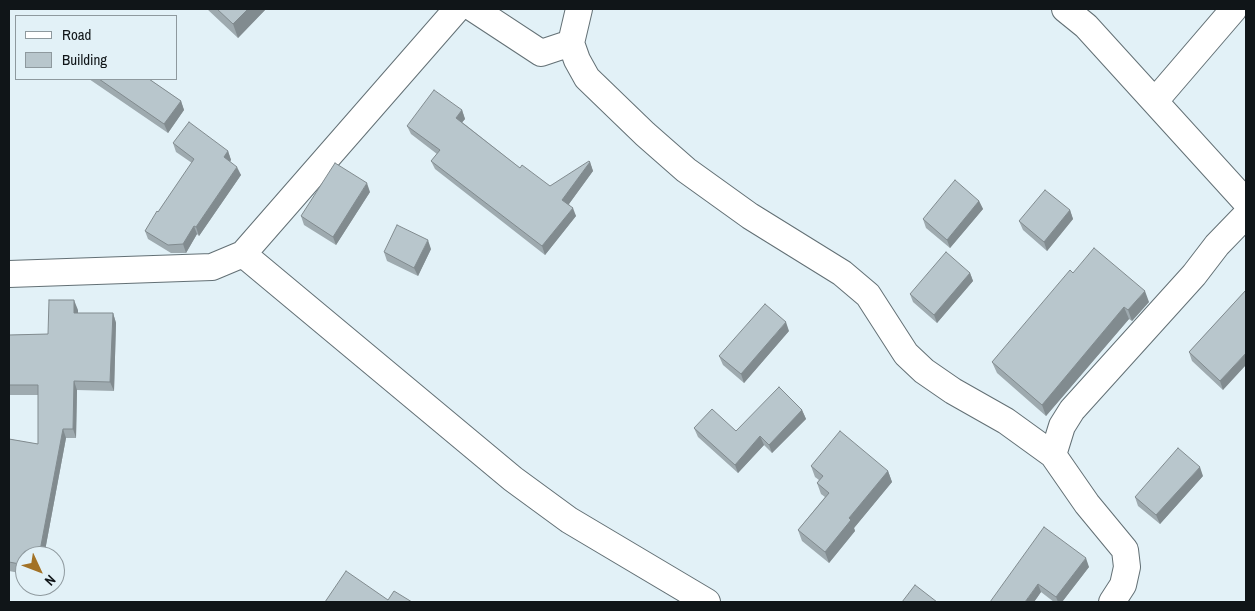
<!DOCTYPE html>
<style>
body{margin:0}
#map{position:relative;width:1255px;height:611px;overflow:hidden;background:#e2f1f7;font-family:"Archivo Narrow",sans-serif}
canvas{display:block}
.frame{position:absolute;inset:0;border:10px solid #101518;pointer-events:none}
.legend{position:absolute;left:15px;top:15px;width:162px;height:65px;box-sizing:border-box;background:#e2f1f7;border:1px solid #8e999e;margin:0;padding:6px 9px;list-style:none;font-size:15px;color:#101518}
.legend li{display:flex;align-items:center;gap:10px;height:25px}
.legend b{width:25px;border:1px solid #8e999e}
.north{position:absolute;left:15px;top:546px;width:50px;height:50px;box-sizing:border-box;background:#e2f1f7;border:1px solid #8e999e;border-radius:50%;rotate:133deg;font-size:14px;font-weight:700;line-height:20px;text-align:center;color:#101518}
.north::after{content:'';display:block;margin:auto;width:18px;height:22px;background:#a27226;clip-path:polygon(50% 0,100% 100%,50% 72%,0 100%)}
</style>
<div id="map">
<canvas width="1255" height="611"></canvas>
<div class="frame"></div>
<ul class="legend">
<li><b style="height:6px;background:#fff"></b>Road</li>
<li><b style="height:14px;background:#b8c6cc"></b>Building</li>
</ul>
<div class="north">N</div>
</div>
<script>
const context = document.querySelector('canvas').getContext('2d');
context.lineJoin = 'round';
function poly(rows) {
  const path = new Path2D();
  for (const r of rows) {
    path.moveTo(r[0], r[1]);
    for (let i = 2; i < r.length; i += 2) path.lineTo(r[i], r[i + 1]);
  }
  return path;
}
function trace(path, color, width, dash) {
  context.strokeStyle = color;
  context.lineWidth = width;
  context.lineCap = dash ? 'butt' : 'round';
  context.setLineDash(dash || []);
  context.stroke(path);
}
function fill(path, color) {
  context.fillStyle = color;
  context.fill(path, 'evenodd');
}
const street = poly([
 [474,9,541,53,571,43],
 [579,9,571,43,577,60,587,78,645,134,686,170,750,216,842,273,868,295,906,354,924,371,953,391,1006,421,1053,455,1087,504,1125,550,1127,567,1123,585,1112,602],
 [1065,9,1086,26,1246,202],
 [1155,101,1234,9],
 [243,254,513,479,569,520,707,602],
 [9,274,212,267,243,254,457,9],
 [1053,455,1062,426,1072,410,1194,275,1217,245,1246,215]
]);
trace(street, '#637075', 28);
trace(street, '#fff', 26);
fill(poly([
 [207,9,266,9,238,38],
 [89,79,149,79,181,101,184,110,168,133],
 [462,110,465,119,462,122,520,168,550,186,590,162,593,171,569,204,576,216,545,255,435,169,431,161,437,154,411,134,407,126],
 [173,143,228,151,231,160,230,161,241,175,199,236,197,234,186,253,171,253,148,239,145,231,192,163,176,152],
 [370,192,336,245,304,225,301,216],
 [979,201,983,209,950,248,926,228,923,219],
 [1070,210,1073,219,1047,251,1023,230,1019,221],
 [431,249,418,276,387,261,384,252],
 [970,273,973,281,937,323,913,302,910,294],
 [1073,273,1149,302,1132,321,1129,319,1046,416,997,373,992,362],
 [1246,290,1223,390,1192,361,1189,352],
 [78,310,78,313,113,313,116,323,114,391,77,390,76,438,66,438,44,556,25,556,25,574,9,571,9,439,38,444,38,395,9,395,9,335,48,334],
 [789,331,744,383,723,365,719,356],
 [802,410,806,419,772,453,764,445,738,473,698,437,694,428,736,431],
 [811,466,888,471,892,482,854,528,855,531,829,563,802,541,798,530,825,497,821,494,817,483,819,480,815,477],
 [1203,476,1160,524,1138,506,1135,497],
 [1044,527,1089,567,1062,602,1054,602,1041,592,1034,602]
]), '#9eaaaf');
fill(poly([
 [248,9,266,9,238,38,233,24],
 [181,101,184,110,168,133,164,124],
 [462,110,465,119,459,126,456,118],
 [228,151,231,160,227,166,224,157],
 [590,162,593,171,566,208,562,200],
 [237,167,241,175,199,236,196,227],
 [367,183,370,192,336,245,333,237],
 [979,201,983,209,950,248,947,240],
 [573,208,576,216,545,255,542,246],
 [1070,210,1073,219,1047,251,1044,242],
 [194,226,197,234,186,253,183,244],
 [428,240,431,249,418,276,414,268],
 [970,273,973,281,937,323,934,315],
 [1145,291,1149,302,1132,321,1128,310],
 [74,300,78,310,78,322,74,313],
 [1124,307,1129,319,1046,416,1042,405],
 [113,313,116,323,114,391,110,382],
 [786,322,789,331,744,383,741,374],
 [1246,353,1246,365,1223,390,1220,381],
 [74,381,77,390,76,438,73,429],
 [802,410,806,419,772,453,769,445],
 [63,429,66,438,44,556,39,556],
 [760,436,764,445,738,473,735,465],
 [1200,467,1203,476,1160,524,1156,515],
 [888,471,892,482,854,528,855,531,829,563,825,552,849,518],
 [1086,558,1089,567,1062,602,1058,602,1056,597],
 [1038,584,1041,592,1034,602,1025,602]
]), '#818b8f');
const building = poly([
 [217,9,248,9,233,24,217,9],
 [99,79,149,79,181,101,164,124,99,79],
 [434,90,462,110,456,118,520,168,522,165,550,186,589,161,590,162,562,200,573,208,542,246,431,161,440,150,407,126,434,90],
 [189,122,228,151,224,157,237,167,196,227,194,226,183,244,168,245,145,231,157,211,158,212,194,159,173,143,189,122],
 [335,163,367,183,333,237,301,216,335,163],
 [955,180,979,201,947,240,923,219,955,180],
 [1045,190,1070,210,1044,242,1019,221,1045,190],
 [397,225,428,240,414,268,384,252,397,225],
 [1094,248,1145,291,1128,310,1124,307,1042,405,992,362,1070,270,1073,273,1094,248],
 [946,252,970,273,934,315,910,294,946,252],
 [1246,290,1246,353,1220,381,1189,352,1246,290],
 [49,300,74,300,74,313,113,313,110,382,74,381,73,429,63,429,39,556,25,556,25,565,9,562,9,439,38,444,38,385,9,385,9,335,48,334,49,300],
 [765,304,786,322,741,374,719,356,765,304],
 [779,387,802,410,769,445,760,436,735,465,694,428,712,409,736,431,779,387],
 [840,431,888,471,849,518,851,520,825,552,798,530,829,493,817,483,823,476,811,466,840,431],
 [1178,448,1200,467,1156,515,1135,497,1178,448],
 [1044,527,1086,558,1056,597,1038,584,1025,602,990,602,1044,527],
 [346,571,388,600,394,591,412,602,325,602,346,571],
 [915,585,937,602,902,602,915,585]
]);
fill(building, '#b8c6cc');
trace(building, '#818b8f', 1);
</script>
